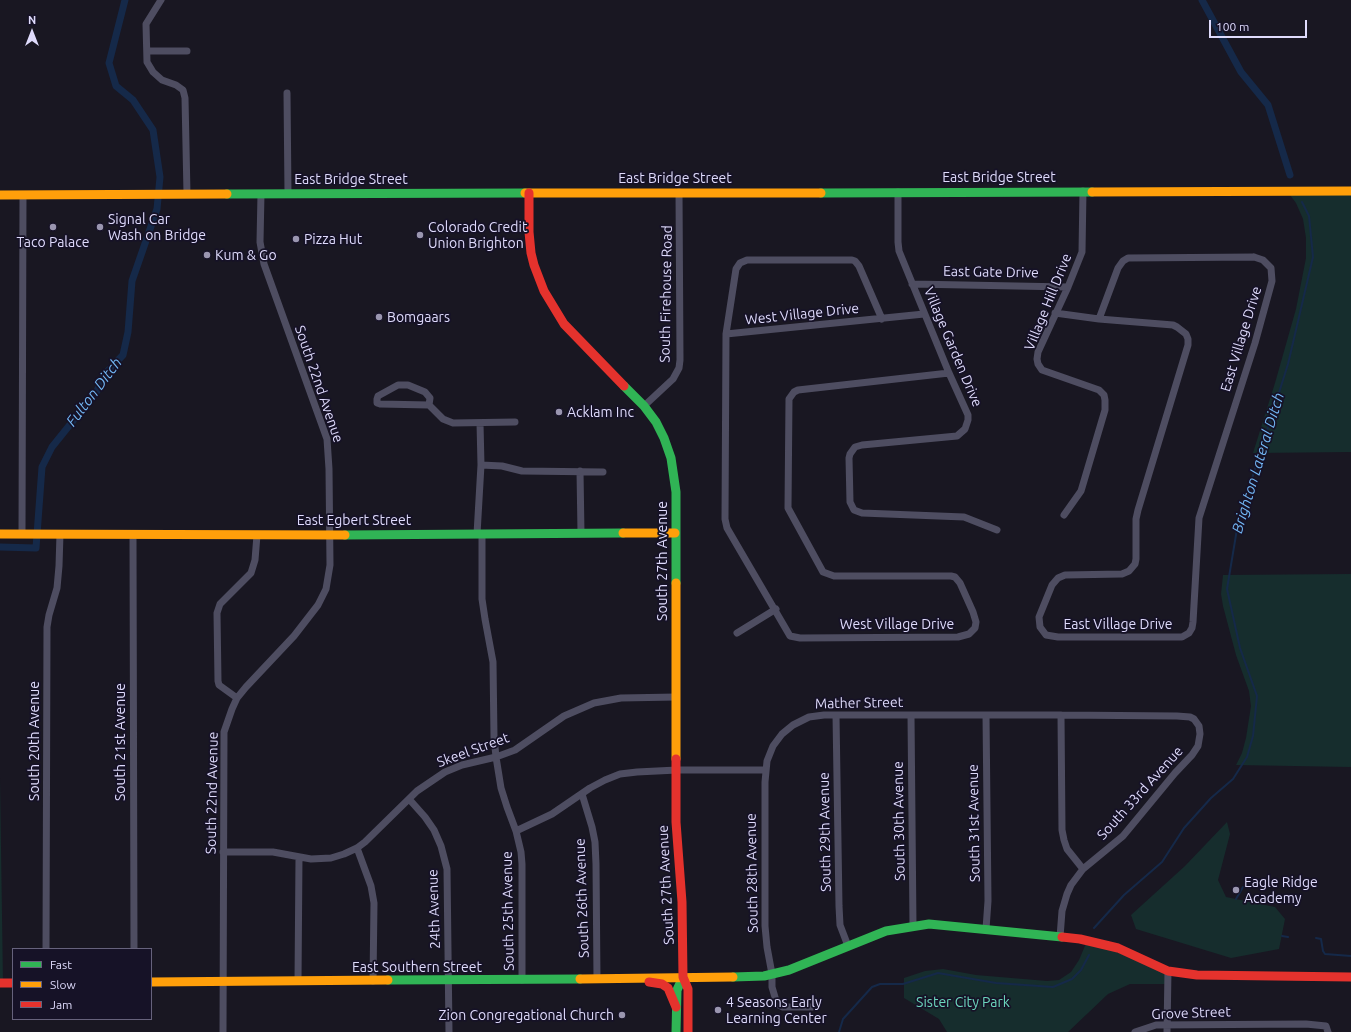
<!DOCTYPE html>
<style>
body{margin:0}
#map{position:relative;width:1351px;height:1032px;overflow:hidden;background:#191722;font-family:Ubuntu,sans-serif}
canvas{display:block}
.legend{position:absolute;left:12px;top:948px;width:140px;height:72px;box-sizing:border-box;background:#161227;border:1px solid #66627c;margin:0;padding:5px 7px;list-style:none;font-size:12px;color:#dfdbfc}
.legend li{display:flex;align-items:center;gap:8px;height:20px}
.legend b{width:20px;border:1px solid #66627c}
.north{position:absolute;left:12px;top:12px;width:40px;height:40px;-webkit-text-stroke:3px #161227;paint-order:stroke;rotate:0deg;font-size:11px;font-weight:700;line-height:16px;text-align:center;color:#dfdbfc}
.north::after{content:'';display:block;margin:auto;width:14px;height:18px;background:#dfdbfc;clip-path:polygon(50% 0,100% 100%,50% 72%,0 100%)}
.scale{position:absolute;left:1209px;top:20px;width:98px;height:18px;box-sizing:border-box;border:2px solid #dfdbfc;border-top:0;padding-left:5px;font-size:12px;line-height:14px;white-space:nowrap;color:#dfdbfc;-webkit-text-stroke:3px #161227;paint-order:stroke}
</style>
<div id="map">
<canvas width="1351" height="1032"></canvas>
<ul class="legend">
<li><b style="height:5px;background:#30b455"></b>Fast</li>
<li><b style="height:5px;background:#ff9f0a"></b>Slow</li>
<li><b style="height:5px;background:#e5322d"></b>Jam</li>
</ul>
<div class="north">N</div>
<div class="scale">100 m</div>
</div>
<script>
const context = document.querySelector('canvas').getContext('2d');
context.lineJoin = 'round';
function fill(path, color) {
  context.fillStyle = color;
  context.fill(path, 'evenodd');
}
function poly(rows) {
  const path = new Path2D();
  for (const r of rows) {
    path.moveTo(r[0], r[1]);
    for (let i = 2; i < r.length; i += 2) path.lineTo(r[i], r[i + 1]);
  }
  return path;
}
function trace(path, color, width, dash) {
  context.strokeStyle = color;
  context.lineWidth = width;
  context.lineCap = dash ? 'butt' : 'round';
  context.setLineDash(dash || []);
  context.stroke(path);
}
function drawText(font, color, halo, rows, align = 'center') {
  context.font = font + ' Ubuntu,sans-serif';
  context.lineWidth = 3.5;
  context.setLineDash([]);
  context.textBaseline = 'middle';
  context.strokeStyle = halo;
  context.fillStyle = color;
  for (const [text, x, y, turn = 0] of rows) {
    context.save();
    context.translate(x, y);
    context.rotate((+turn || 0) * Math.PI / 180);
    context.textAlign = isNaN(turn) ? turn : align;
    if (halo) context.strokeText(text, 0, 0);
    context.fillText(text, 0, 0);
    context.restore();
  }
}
fill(poly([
 [1287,191,1351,191,1351,452,1253,453,1275,383,1296,309,1306,258,1306,238,1303,219,1296,203],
 [1351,574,1351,767,1236,765,1242,753,1246,738,1251,706,1249,691,1236,655,1223,606,1221,594,1223,575],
 [0,778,3,983,0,983],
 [1227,822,1230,834,1218,880,1226,897,1275,907,1285,919,1279,949,1231,958,1136,929,1131,915,1185,866],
 [1087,941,1168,971,1167,984,1130,984,1108,994,1068,1032,947,1032,939,1019,904,998,904,978,925,971,943,969,976,975,1047,981,1059,980,1071,972,1079,960]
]), '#162d2d');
trace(poly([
 [1236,899,1243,887],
 [1094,928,1124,895,1162,862,1184,828,1211,798,1233,779,1247,757,1253,736,1257,696,1240,648,1227,589,1238,523,1288,364,1313,257,1309,216,1302,202],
 [1282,936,1288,937],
 [1316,938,1321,939,1323,951,1325,954,1351,956],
 [839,1032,843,1019,872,987,880,984,903,984,938,973,996,983,1053,987,1072,979,1081,970,1089,955]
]), '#152949', 2);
trace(poly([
 [1202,0,1241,72,1268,105,1290,175],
 [0,547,36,548,42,467,52,447,97,391,104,375,123,355,128,332,132,281,157,209,160,177,153,130,133,100,116,86,109,63,125,0]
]), '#152949', 7);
trace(poly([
 [161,0,146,24,147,62,153,72,162,80,176,85,183,90,185,98,187,194],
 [147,51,187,51],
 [287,93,288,194],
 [898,192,898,242,899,251,949,373,968,415,968,420,965,429,957,436,862,445,855,447,850,454,849,458,850,502,854,510,862,513,964,517,997,530],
 [1254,257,1263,260,1271,268,1272,281,1255,343,1199,518,1193,622,1192,628,1189,633,1182,637,1058,637,1046,635,1040,627,1039,617,1052,585,1058,578,1065,575,1122,574,1129,571,1135,564,1136,559,1136,519,1138,510,1188,345,1188,339,1186,334,1177,327,1173,325,1099,319,1118,268,1123,261,1128,258,1254,257],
 [912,284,1068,287],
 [1055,313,1099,319],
 [882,319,859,266,855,261,852,260,747,260,740,263,736,269,726,334,725,519,727,528,790,636,800,638,958,637,969,634,975,628,976,622,973,612,960,583,955,577,951,576,834,576,823,572,788,508,789,399,794,392,798,390,949,373],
 [726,334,924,314],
 [429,405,430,398,425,392,408,385,398,385,378,396,377,399,377,403,380,404,429,405,443,419,453,423,515,422],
 [644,406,673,379,679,368,680,360,679,192],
 [481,465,502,466,522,471,603,472],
 [580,471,581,533],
 [1064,515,1081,491,1105,410,1105,400,1104,395,1099,390,1042,370,1038,364,1037,359,1038,352,1068,287,1082,252,1083,191],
 [22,534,23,195],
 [477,534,481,465,480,423],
 [482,534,482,599,485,619,493,662,494,737,496,757,501,788,507,807,516,831,521,852,522,864,522,980],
 [133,535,134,949],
 [737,633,776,609],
 [237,698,219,685,218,681,217,613,220,604,251,573,255,560,257,535],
 [836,715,839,906,840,925,848,946],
 [911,715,913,926],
 [1061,715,1062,830,1064,840,1067,849,1083,869],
 [582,794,592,827,595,842,596,864,597,979],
 [409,799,425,817,434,830,441,846,447,869,449,1032],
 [516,831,552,814,590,788,605,780,620,774,637,772,677,770,765,770],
 [357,848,371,886,374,903,373,981],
 [223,852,273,852,311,859,331,858,344,854,357,848,365,842,417,791,445,772,462,765,496,757,515,750,564,716,594,703,621,698,676,697],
 [986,929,988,901,986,715],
 [46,949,47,627,49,615,57,588,59,566,60,534],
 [298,981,299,857],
 [813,1007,783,1007,777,1004,772,987,772,974,767,947,765,926,765,782,767,761,773,746,782,734,793,725,809,717,824,715,1061,715,1177,716,1190,717,1194,719,1199,726,1200,734,1198,746,1192,755,1175,773,1123,836,1083,869,1071,885,1067,894,1062,911,1060,937],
 [223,1032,224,732,232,709,237,698,246,687,294,636,318,605,326,589,330,565,329,469,327,439,264,264,260,242,261,194],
 [1135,1032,1156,1025,1306,1024,1326,1026,1328,1032],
 [1167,1032,1168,971]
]), '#4e4d61', 7);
trace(poly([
 [821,193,1092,192],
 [227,194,525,193],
 [624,386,644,406,656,422,664,438,671,458,676,492,676,583],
 [345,535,623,533],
 [733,977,764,976,789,970,886,931,929,924,1062,937],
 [388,980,580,979],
 [676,1032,677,990,683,977]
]), '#30b455', 9);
trace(poly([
 [1092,192,1351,191],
 [525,193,821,193],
 [0,195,227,194],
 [623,533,675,533],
 [0,534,345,535],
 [676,583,676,759],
 [580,979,733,977],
 [151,982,388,980]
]), '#ff9f0a', 9);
trace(poly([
 [529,193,529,232,531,253,534,265,544,291,564,324,624,386],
 [676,759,676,822,682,902,683,977,688,989,688,1032],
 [1062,937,1080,939,1118,948,1168,971,1197,975,1351,977],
 [649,982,662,984,668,988,676,1007],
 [0,983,13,983]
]), '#e5322d', 9);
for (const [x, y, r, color] of [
 [53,227,4,"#9a96b0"],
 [100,227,4,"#9a96b0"],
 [420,235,4,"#9a96b0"],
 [296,239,4,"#9a96b0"],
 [207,255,4,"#9a96b0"],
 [379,317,4,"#9a96b0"],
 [559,412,4,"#9a96b0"],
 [1236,890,4,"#9a96b0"],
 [718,1010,4,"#9a96b0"],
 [622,1015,4,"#9a96b0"]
]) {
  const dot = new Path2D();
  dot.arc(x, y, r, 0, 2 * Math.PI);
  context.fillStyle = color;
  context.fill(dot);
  trace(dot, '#161227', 1.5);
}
drawText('14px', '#dfdbfc', '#161227', [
 ["East Bridge Street",999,177],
 ["East Bridge Street",675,178],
 ["East Bridge Street",351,179],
 ["East Gate Drive",991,272,1],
 ["South Firehouse Road",666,294,-89],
 ["Village Hill Drive",1048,302,-68],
 ["West Village Drive",802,314,-6],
 ["East Village Drive",1241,339,-73],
 ["Village Garden Drive",953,347,67],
 ["South 22nd Avenue",319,384,71],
 ["East Egbert Street",354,520],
 ["South 27th Avenue",662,561,-90],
 ["West Village Drive",897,624],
 ["East Village Drive",1118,624],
 ["Mather Street",859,703,-1],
 ["South 20th Avenue",34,741,-90],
 ["South 21st Avenue",120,742,-90],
 ["Skeel Street",473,750,-20],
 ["South 22nd Avenue",212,793,-89],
 ["South 33rd Avenue",1140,793,-48],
 ["South 30th Avenue",899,821,-91],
 ["South 31st Avenue",974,823,-91],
 ["South 29th Avenue",825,832,-91],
 ["South 28th Avenue",752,873,-91],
 ["South 27th Avenue",666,885,-93],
 ["South 26th Avenue",582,898,-92],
 ["24th Avenue",434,909,-92],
 ["South 25th Avenue",508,911,-91],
 ["East Southern Street",417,967],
 ["Grove Street",1191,1013,-2]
]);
drawText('14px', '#dfdbfc', '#161227', [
 ["Signal Car",108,219],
 ["Wash on Bridge",108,235],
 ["Colorado Credit",428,227],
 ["Union Brighton",428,243],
 ["Pizza Hut",304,239],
 ["Taco Palace",53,242,"center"],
 ["Kum & Go",215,255],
 ["Bomgaars",387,317],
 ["Acklam Inc",567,412],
 ["Eagle Ridge",1244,882],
 ["Academy",1244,898],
 ["4 Seasons Early",726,1002],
 ["Learning Center",726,1018],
 ["Zion Congregational Church",614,1015,"right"]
], 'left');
drawText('14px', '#6cd6bd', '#161227', [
 ["Sister City Park",963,1002]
]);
drawText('italic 15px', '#72b6f3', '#161227', [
 ["Fulton Ditch",94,392,-53],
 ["Brighton Lateral Ditch",1258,463,-73]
]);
</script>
